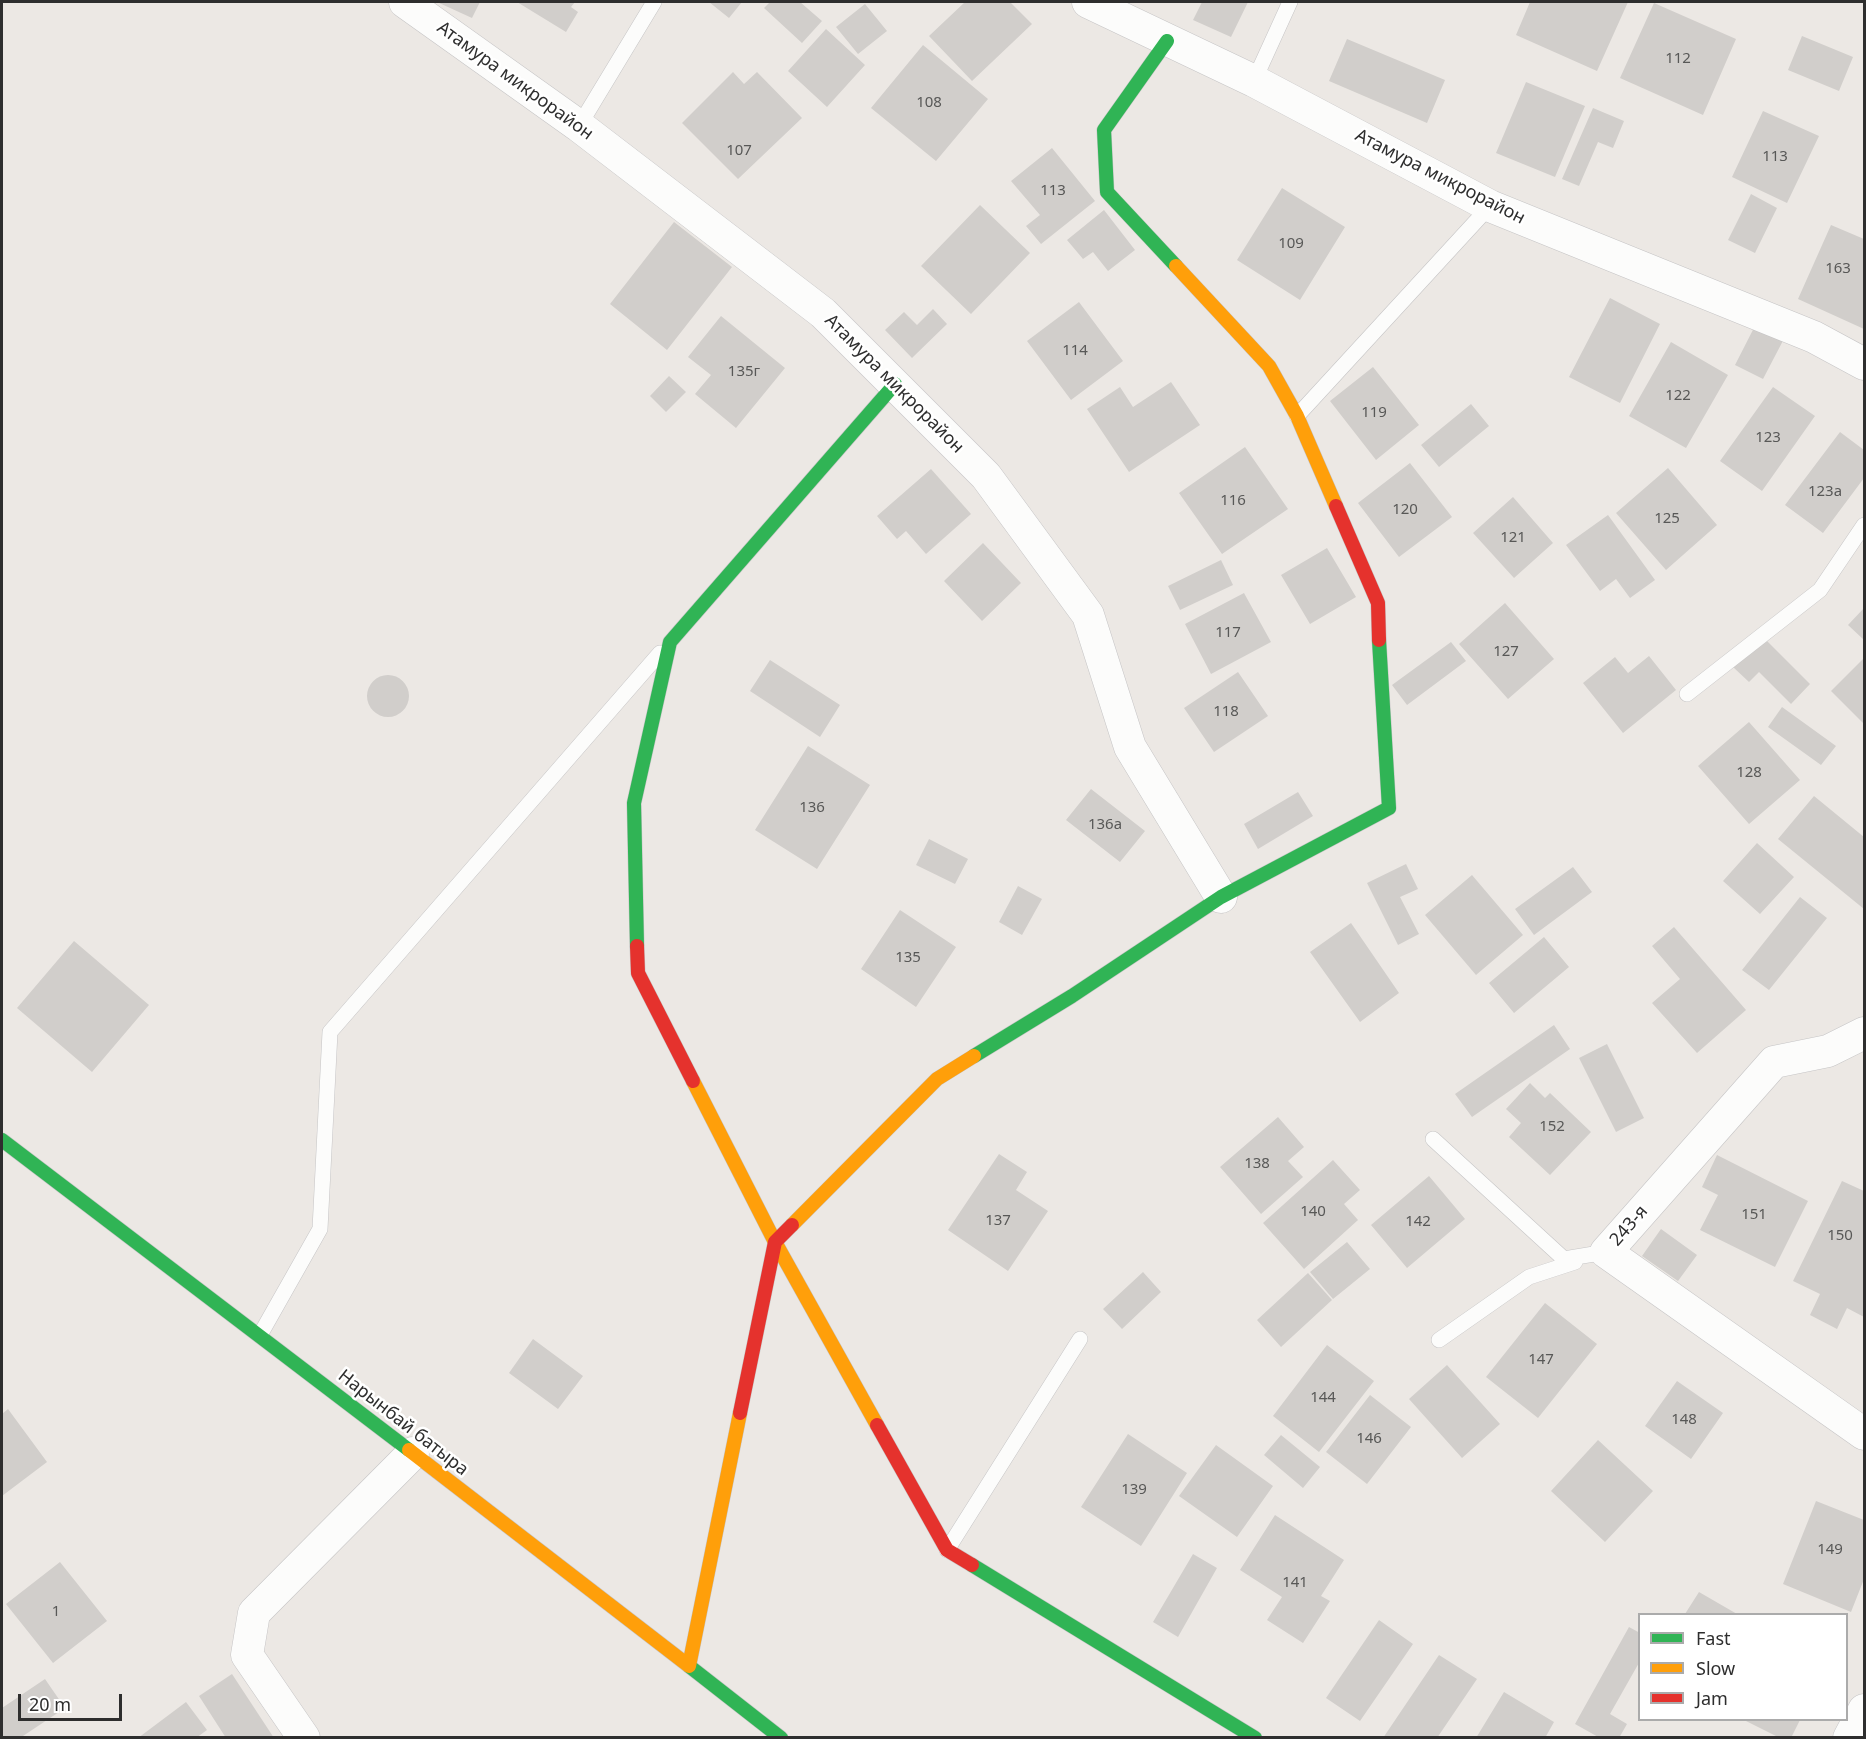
<!DOCTYPE html>
<meta charset="utf-8">
<style>
body{margin:0}
#map{position:relative;width:1866px;height:1739px;overflow:hidden;background:#ece8e4;font-family:"Noto Sans",sans-serif}
canvas{display:block}
.frame{position:absolute;inset:0;border:3px solid #2e2e2e;pointer-events:none}
.legend{position:absolute;left:1638px;top:1613px;width:210px;height:108px;box-sizing:border-box;background:#fff;border:2px solid #ababab;margin:0;padding:8px 10px;list-style:none;font-size:18px;color:#2e2e2e}
.legend li{display:flex;align-items:center;gap:12px;height:30px}
.legend b{width:30px;border:2px solid #ababab}
.scale{position:absolute;left:18px;top:1694px;width:104px;height:27px;box-sizing:border-box;border:3px solid #2e2e2e;border-top:0;padding-left:8px;font-size:18px;line-height:21px;white-space:nowrap;color:#2e2e2e;-webkit-text-stroke:4px #fff;paint-order:stroke}
</style>
<div id="map">
<canvas width="1866" height="1739"></canvas>
<div class="frame"></div>
<ul class="legend">
<li><b style="height:8px;background:#30b455"></b>Fast</li>
<li><b style="height:8px;background:#ff9f0a"></b>Slow</li>
<li><b style="height:8px;background:#e5322d"></b>Jam</li>
</ul>
<div class="scale">20 m</div>
</div>
<script>
const context = document.querySelector('canvas').getContext('2d');
context.lineJoin = 'round';
function fill(path, color) {
  context.fillStyle = color;
  context.fill(path, 'evenodd');
}
function poly(rows) {
  const path = new Path2D();
  for (const r of rows) {
    if (r.length === 3) {
      path.moveTo(r[0] + r[2], r[1]);
      path.arc(r[0], r[1], r[2], 0, 2 * Math.PI);
      continue;
    }
    path.moveTo(r[0], r[1]);
    for (let i = 2; i < r.length; i += 2) path.lineTo(r[i], r[i + 1]);
  }
  return path;
}
function trace(path, color, width, dash) {
  context.strokeStyle = color;
  context.lineWidth = width;
  context.lineCap = dash ? 'butt' : 'round';
  context.setLineDash(dash || []);
  context.stroke(path);
}
function drawText(font, color, halo, rows, align = 'center') {
  context.font = font + ' "Noto Sans",sans-serif';
  context.lineWidth = 5;
  context.setLineDash([]);
  context.textBaseline = 'middle';
  context.strokeStyle = halo;
  context.fillStyle = color;
  for (const [text, x, y, turn = 0] of rows) {
    context.save();
    context.translate(x, y);
    context.rotate((+turn || 0) * Math.PI / 180);
    context.textAlign = isNaN(turn) ? turn : align;
    if (halo) context.strokeText(text, 0, 0);
    context.fillText(text, 0, 0);
    context.restore();
  }
}
fill(poly([
 [437,2,480,2,472,18],
 [517,2,575,2,571,7,578,12,566,32],
 [709,2,742,2,729,18],
 [770,2,800,2,822,21,802,43,764,8],
 [965,2,1010,2,1032,24,972,81,929,36],
 [1202,2,1248,2,1231,37,1193,20],
 [1530,2,1628,2,1597,71,1516,35],
 [1654,3,1736,39,1703,115,1620,78],
 [865,4,887,31,858,54,836,27],
 [826,29,865,65,827,107,788,71],
 [1802,36,1853,57,1839,91,1788,70],
 [1347,39,1445,80,1427,123,1329,81],
 [923,45,988,99,936,161,871,108],
 [733,72,744,84,757,72,802,118,738,179,682,123],
 [1526,82,1585,106,1555,177,1496,153],
 [1593,108,1624,121,1613,148,1598,142,1579,186,1562,179],
 [1763,111,1819,136,1787,203,1732,177],
 [1052,148,1095,201,1041,244,1026,226,1040,215,1011,181],
 [1282,188,1345,227,1300,300,1237,260],
 [1751,194,1777,208,1755,253,1728,240],
 [980,205,1030,253,971,314,921,266],
 [1104,210,1135,250,1108,271,1093,252,1083,259,1067,240],
 [674,222,732,267,667,350,610,304],
 [1831,225,1864,239,1864,329,1798,299],
 [1610,298,1660,324,1620,403,1569,377],
 [1079,302,1123,361,1071,400,1027,341],
 [933,309,947,324,912,358,885,330,904,312,917,325],
 [721,316,785,368,736,428,695,394,711,375,688,357],
 [1759,318,1787,333,1763,379,1735,365],
 [1671,342,1728,375,1686,448,1629,416],
 [1373,367,1419,425,1376,460,1330,401],
 [669,376,686,392,666,412,650,396],
 [1171,382,1200,425,1129,472,1087,409,1120,387,1133,407],
 [1773,387,1815,416,1762,491,1720,461],
 [1471,404,1489,426,1439,467,1421,445],
 [1840,432,1864,450,1864,478,1823,533,1785,505],
 [1245,447,1288,509,1222,554,1179,493],
 [1410,463,1452,517,1399,557,1358,503],
 [1668,468,1717,525,1666,570,1616,513],
 [931,469,971,514,926,554,906,531,897,539,877,516],
 [1513,497,1553,543,1514,578,1473,533],
 [1608,515,1655,580,1630,598,1616,579,1600,591,1566,545],
 [983,543,1021,583,982,621,944,581],
 [1327,548,1356,597,1310,624,1281,575],
 [1221,560,1233,585,1180,610,1168,586],
 [1244,593,1271,642,1211,674,1185,624],
 [1505,603,1554,659,1508,699,1459,644],
 [1864,608,1864,640,1848,625],
 [1763,637,1810,684,1791,704,1759,672,1749,682,1733,667],
 [1451,642,1466,661,1407,705,1392,685],
 [1649,656,1676,690,1623,733,1583,683,1615,657,1628,673],
 [1864,658,1864,724,1831,691],
 [770,660,840,705,820,737,750,691],
 [1238,672,1268,716,1214,752,1184,708],
 [388,696,21],
 [1782,707,1836,746,1821,765,1768,727],
 [1749,722,1800,780,1749,824,1698,766],
 [808,746,870,785,817,869,755,830],
 [1091,789,1145,831,1120,862,1066,820],
 [1298,792,1313,816,1258,849,1244,824],
 [1814,796,1864,837,1864,909,1778,839],
 [929,839,968,859,955,884,916,865],
 [1757,843,1794,877,1760,914,1723,881],
 [1406,864,1418,889,1400,897,1419,934,1398,945,1367,883],
 [1573,867,1592,892,1534,935,1515,909],
 [1472,875,1523,935,1476,975,1425,915],
 [1018,886,1042,899,1022,935,999,922],
 [1800,897,1827,918,1769,990,1742,970],
 [900,910,956,947,916,1007,861,969],
 [1351,923,1399,993,1360,1022,1310,952],
 [1674,927,1746,1010,1697,1053,1652,1003,1680,979,1652,946],
 [1544,937,1569,967,1514,1013,1489,983],
 [74,941,149,1005,92,1072,17,1008],
 [1554,1025,1570,1049,1472,1117,1455,1094],
 [1607,1044,1644,1118,1616,1132,1579,1058],
 [1530,1083,1545,1098,1550,1093,1591,1132,1550,1175,1509,1137,1521,1123,1506,1109],
 [1278,1117,1304,1147,1288,1161,1303,1177,1261,1214,1220,1167],
 [999,1154,1027,1172,1016,1190,1048,1211,1008,1271,948,1230],
 [1717,1155,1808,1201,1775,1267,1700,1230,1718,1195,1702,1187],
 [1333,1160,1360,1190,1344,1204,1358,1220,1304,1269,1263,1223],
 [1429,1176,1465,1219,1407,1268,1371,1225],
 [1842,1181,1864,1191,1864,1317,1847,1308,1837,1329,1810,1315,1820,1294,1793,1281],
 [1661,1229,1697,1255,1678,1281,1642,1256],
 [1347,1242,1370,1269,1333,1299,1310,1272],
 [1143,1272,1161,1292,1122,1329,1103,1309],
 [1308,1273,1332,1300,1281,1347,1257,1320],
 [1545,1303,1597,1344,1538,1418,1486,1377],
 [533,1339,583,1376,558,1409,509,1373],
 [1327,1345,1374,1381,1319,1452,1273,1416],
 [1447,1365,1500,1424,1462,1458,1409,1399],
 [1677,1381,1723,1413,1691,1459,1645,1426],
 [1370,1395,1411,1427,1367,1484,1326,1452],
 [8,1409,47,1462,2,1496,2,1414],
 [1128,1434,1187,1473,1141,1546,1081,1507],
 [1281,1435,1320,1467,1303,1488,1264,1455],
 [1598,1440,1653,1491,1605,1542,1551,1491],
 [1216,1445,1273,1486,1237,1537,1179,1496],
 [1816,1501,1864,1520,1864,1579,1851,1612,1783,1584],
 [1275,1515,1344,1560,1321,1596,1330,1601,1303,1643,1267,1620,1282,1597,1240,1570],
 [1193,1554,1217,1568,1178,1637,1153,1622],
 [60,1562,107,1621,53,1663,6,1604],
 [1699,1592,1737,1614,1685,1614],
 [1379,1620,1413,1644,1360,1721,1326,1698],
 [1629,1627,1640,1633,1640,1661,1610,1714,1627,1724,1619,1738,1600,1738,1575,1724],
 [1439,1655,1477,1679,1437,1738,1383,1738],
 [232,1674,274,1738,226,1738,199,1696],
 [45,1679,65,1708,20,1738,2,1738,2,1708],
 [1504,1692,1554,1722,1545,1738,1476,1738],
 [186,1702,207,1730,196,1738,138,1738],
 [1744,1720,1800,1720,1791,1738,1780,1738]
]), '#d1cecb');
const lane = poly([
 [1254,81,1290,2],
 [579,126,654,2],
 [1297,416,1490,206],
 [1687,694,1820,590,1864,525],
 [1433,1139,1564,1259,1606,1252],
 [260,1335,320,1229,330,1032,660,653],
 [1439,1340,1529,1277,1575,1262],
 [947,1550,1080,1339]
]);
const street = poly([
 [405,2,579,126,823,313,986,476,1088,615,1130,747,1221,897],
 [1088,2,1254,81,1490,206,1814,337,1864,364],
 [1864,1033,1828,1051,1774,1062,1606,1252,1864,1434],
 [304,1738,247,1655,254,1613,413,1453],
 [1849,1738,1864,1710]
]);
const fast = poly([
 [1167,41,1104,130,1107,192,1176,266],
 [637,946,634,803,670,642,895,384],
 [974,1056,1072,996,1221,897,1389,808,1379,640],
 [2,1140,409,1450],
 [972,1565,1255,1738],
 [689,1666,781,1738]
]);
const slow = poly([
 [1176,266,1269,366,1297,416,1336,506],
 [693,1081,775,1242,877,1425],
 [792,1225,937,1079,974,1056],
 [409,1450,689,1666],
 [689,1666,740,1413]
]);
const jam = poly([
 [1336,506,1378,603,1379,640],
 [637,946,638,973,693,1081],
 [740,1413,775,1242,792,1225],
 [877,1425,947,1550,972,1565]
]);
trace(lane, '#c5c4c5', 16);
trace(street, '#c5c4c5', 33);
trace(fast, '#c5c4c5', 15);
trace(slow, '#c5c4c5', 15);
trace(jam, '#c5c4c5', 15);
trace(lane, '#fcfcfb', 15);
trace(street, '#fcfcfb', 32);
trace(fast, '#30b455', 14);
trace(slow, '#ff9f0a', 14);
trace(jam, '#e5322d', 14);
drawText('15px', '#585857', null, [
 ["112",1678,59],
 ["108",929,103],
 ["107",739,151],
 ["113",1775,157],
 ["113",1053,191],
 ["109",1291,244],
 ["163",1838,269],
 ["114",1075,351],
 ["135г",744,372],
 ["122",1678,396],
 ["119",1374,413],
 ["123",1768,438],
 ["123а",1825,492],
 ["116",1233,501],
 ["120",1405,510],
 ["125",1667,519],
 ["121",1513,538],
 ["117",1228,633],
 ["127",1506,652],
 ["118",1226,712],
 ["128",1749,773],
 ["136",812,808],
 ["136а",1105,825],
 ["135",908,958],
 ["152",1552,1127],
 ["138",1257,1164],
 ["140",1313,1212],
 ["151",1754,1215],
 ["137",998,1221],
 ["142",1418,1222],
 ["150",1840,1236],
 ["147",1541,1360],
 ["144",1323,1398],
 ["148",1684,1420],
 ["146",1369,1439],
 ["139",1134,1490],
 ["149",1830,1550],
 ["141",1295,1583],
 ["1",56,1612]
]);
drawText('18px', '#2e2e2e', '#fff', [
 ["Атамура микрорайон",515,81,36],
 ["Атамура микрорайон",1440,177,27],
 ["Атамура микрорайон",894,384,45],
 ["243-я",1629,1226,-49],
 ["Нарынбай батыра",403,1423,38]
]);
</script>
